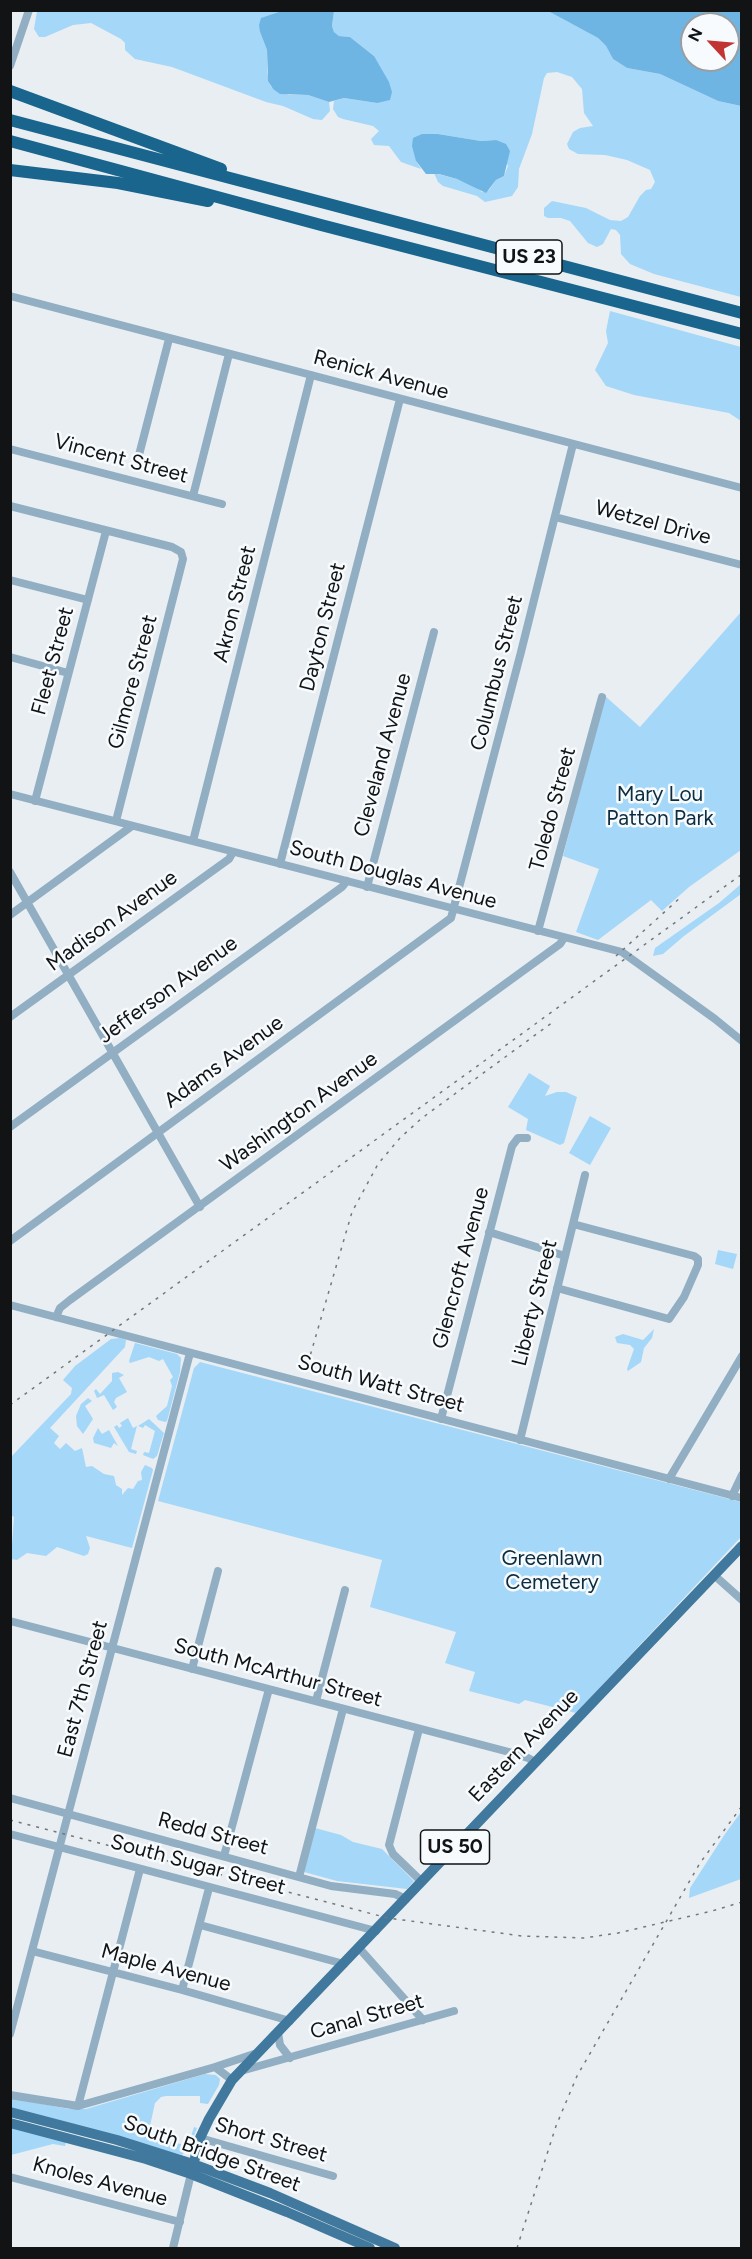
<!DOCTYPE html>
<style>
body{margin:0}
#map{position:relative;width:752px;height:2259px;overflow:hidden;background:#e8eef2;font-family:Figtree,sans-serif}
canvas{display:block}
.frame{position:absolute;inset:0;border:12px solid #111314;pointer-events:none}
.north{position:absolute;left:680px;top:12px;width:60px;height:60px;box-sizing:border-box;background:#f7fbfe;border:2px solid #9b9ea0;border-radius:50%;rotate:296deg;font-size:16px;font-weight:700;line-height:24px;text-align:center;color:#111314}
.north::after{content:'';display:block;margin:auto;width:21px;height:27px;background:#c23333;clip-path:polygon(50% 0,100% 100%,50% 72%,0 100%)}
</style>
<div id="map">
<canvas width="752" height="2259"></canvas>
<div class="frame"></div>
<div class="north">N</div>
</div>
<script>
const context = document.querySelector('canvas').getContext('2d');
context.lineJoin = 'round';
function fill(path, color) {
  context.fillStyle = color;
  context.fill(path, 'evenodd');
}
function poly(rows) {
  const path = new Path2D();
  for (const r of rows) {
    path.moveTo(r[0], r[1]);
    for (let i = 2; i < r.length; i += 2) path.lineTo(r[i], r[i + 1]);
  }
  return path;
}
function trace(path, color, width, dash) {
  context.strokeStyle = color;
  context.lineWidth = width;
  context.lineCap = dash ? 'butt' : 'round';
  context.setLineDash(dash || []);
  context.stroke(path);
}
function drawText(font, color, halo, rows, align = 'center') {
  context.font = font + ' Figtree,sans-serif';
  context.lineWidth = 5;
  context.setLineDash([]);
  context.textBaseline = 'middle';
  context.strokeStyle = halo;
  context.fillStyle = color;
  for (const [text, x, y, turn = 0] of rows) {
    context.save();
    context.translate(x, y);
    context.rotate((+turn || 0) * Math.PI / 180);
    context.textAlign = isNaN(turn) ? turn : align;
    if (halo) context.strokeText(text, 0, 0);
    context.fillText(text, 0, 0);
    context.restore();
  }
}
fill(poly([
 [37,11,285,11,261,19,260,32,267,50,267,72,270,85,273,89,289,95,308,95,329,102,330,111,322,120,313,119,283,106,266,102,172,67,135,59,125,50,125,43,121,39,91,23,73,25,45,37,39,37,34,29],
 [334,11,548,11,598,38,606,46,613,59,627,68,660,74,718,101,741,106,741,297,654,274,630,264,621,254,620,235,616,230,611,229,603,244,597,247,588,243,570,221,561,218,548,218,544,216,544,208,552,201,586,208,610,220,621,221,628,217,640,196,646,190,651,189,655,182,650,170,627,160,605,155,578,154,569,149,567,144,573,132,580,128,593,126,584,113,582,89,572,77,557,72,547,73,544,78,532,134,519,169,518,187,512,196,485,202,477,196,443,186,438,182,434,173,457,179,474,186,482,192,489,190,496,180,504,176,508,166,496,140,481,141,438,134,422,134,416,161,421,169,401,162,389,146,374,145,371,139,379,131,373,126,343,119,338,117,333,109,334,101,344,98,377,103,374,56,350,37,339,36,334,32,332,26],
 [610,311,741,347,741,421,729,413,634,395,606,386,595,370,608,343,606,331],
 [741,612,741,850,689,887,662,911,651,900,598,940,576,932,599,869,563,856,605,696,640,727],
 [741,884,741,894,684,936,663,954,653,956,655,948,719,903],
 [529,1073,550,1086,545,1096,557,1092,566,1092,577,1097,564,1143,560,1145,526,1130,528,1119,508,1107],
 [590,1116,611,1128,590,1165,569,1153],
 [718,1250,737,1254,733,1269,715,1264],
 [654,1329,652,1338,644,1348,641,1362,628,1371,627,1369,634,1349,630,1345,617,1343,615,1337,623,1334,643,1340],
 [120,1338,126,1340,125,1347,50,1428,59,1436,54,1443,60,1449,66,1443,75,1451,82,1448,86,1467,92,1466,104,1474,114,1476,116,1485,122,1489,122,1495,128,1488,133,1489,138,1481,142,1480,141,1472,145,1465,152,1468,153,1470,132,1548,86,1536,90,1548,88,1554,84,1556,57,1547,46,1556,27,1553,17,1560,11,1559,14,1517,11,1515,11,1457,71,1394,72,1388,63,1380,75,1366,111,1339],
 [135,1343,177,1354,181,1358,180,1372,167,1421,165,1422,158,1420,156,1416,167,1406,172,1386,170,1380,173,1377,163,1359,159,1361,149,1357,130,1363,129,1361],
 [200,1362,741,1502,741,1537,576,1713,525,1700,519,1704,469,1691,475,1672,445,1663,456,1632,370,1607,382,1560,158,1501,194,1368],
 [118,1372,124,1375,119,1378,127,1392,116,1398,114,1402,117,1407,113,1410,104,1395,97,1398,94,1391,96,1389,100,1394,112,1381,112,1373],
 [88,1398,92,1401,85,1406,93,1419,83,1434,77,1426,76,1416,81,1404],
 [128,1418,133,1428,137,1426,131,1449,137,1451,136,1454,129,1452,114,1427,117,1425,119,1428,122,1426,120,1423],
 [149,1419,164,1433,157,1456,153,1459,143,1455,144,1452,149,1453,155,1431,145,1425,143,1428,138,1426],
 [98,1428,102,1434,109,1430,118,1446,114,1443,111,1448,94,1443,93,1438],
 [741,1812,741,1879,689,1898,690,1888,725,1834],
 [315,1828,341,1835,353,1842,382,1849,414,1881,407,1889,337,1881,304,1872],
 [205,2074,216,2075,220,2079,219,2085,208,2104,200,2103,200,2096,166,2096,161,2097,155,2103,148,2135,188,2146,194,2127,197,2128,190,2146,182,2155,11,2109,11,2098,69,2109,86,2109],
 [11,2127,66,2141,65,2146,53,2144,11,2155]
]), '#a5d7f9');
fill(poly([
 [285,10,334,11,332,26,334,32,339,36,350,37,374,56,389,82,392,92,390,100,377,103,344,98,329,102,308,95,280,94,273,89,268,81,267,50,260,32,259,25,261,18],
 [548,11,741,11,741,106,718,101,660,74,627,68,613,59,606,46,598,38],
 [692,24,728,24,728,60,692,60],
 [422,134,438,134,481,141,496,140,506,144,510,151,504,176,496,180,486,193,457,179,439,174,426,174,416,161,412,146,413,138]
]), '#6fb5e3');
trace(poly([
 [10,66,29,10],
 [10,296,742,488],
 [10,449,222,504],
 [139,455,169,339],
 [193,496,229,354],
 [10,506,172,547,181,552,183,559,116,821],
 [555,517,742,565],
 [10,580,88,600],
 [10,657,68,673],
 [10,794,622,952,715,1019,742,1041],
 [35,801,106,531],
 [193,841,311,375],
 [280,864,400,399],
 [10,872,200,1207],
 [367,887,434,632],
 [10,915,132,826],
 [538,931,602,697],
 [10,1017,229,859,233,852],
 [10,1127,342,887,347,881],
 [489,1232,565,1256],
 [10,1241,451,918,521,652,573,444],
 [557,1288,669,1319,684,1297,698,1265,698,1259,694,1256,573,1224],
 [10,1305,742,1498],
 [56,1317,60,1308,70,1300,560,944,564,938],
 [441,1419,512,1146,518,1138,527,1138],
 [520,1440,585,1175],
 [669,1479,742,1356],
 [732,1496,742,1475],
 [714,1575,742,1600],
 [10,1621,509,1752,528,1758,535,1762],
 [192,1669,218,1571],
 [316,1701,345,1590],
 [419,1729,389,1845,393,1854,422,1882],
 [10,1798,331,1886,395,1894,406,1899],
 [10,1834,376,1931],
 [224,1856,269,1689],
 [299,1877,343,1709],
 [200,1925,344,1964],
 [359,1948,423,2020],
 [32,1951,182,1990,290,2021],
 [182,1990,209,1888],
 [278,2033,280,2045,290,2058],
 [10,2034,190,1353],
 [215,2067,254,2054],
 [241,2071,454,2011],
 [10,2095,78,2106,215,2067,232,2080],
 [78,2106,140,1869],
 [200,2138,333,2176],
 [10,2177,180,2222],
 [173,2248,191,2174]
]), '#91aec3', 8);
trace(poly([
 [10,2112,117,2140,193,2164,270,2193,395,2248],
 [10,2123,146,2159,191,2174,287,2212,370,2248],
 [191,2174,200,2138,209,2119,232,2080,742,1546]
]), '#40799d', 10);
trace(poly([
 [10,91,221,169],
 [10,120,742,313],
 [10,141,321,225,742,334],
 [10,170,118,183,208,201]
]), '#19658e', 12);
trace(poly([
 [616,956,681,897],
 [308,1363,352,1212,378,1164,400,1138,422,1118,553,1022],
 [10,1405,742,874],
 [10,1820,388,1918,522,1936,584,1938,618,1933,712,1911,742,1902],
 [517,2248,556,2126,577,2076,700,1863,742,1806]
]), '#74787a', 1.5, [3, 6]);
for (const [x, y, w] of [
 [529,257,66],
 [455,1847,69]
]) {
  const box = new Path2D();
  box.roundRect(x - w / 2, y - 17, w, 34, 4.5);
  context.fillStyle = '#f7fbfe';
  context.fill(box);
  trace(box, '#111314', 1.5);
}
drawText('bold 20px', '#111314', null, [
 ["US 23",529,257],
 ["US 50",455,1847]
]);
drawText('21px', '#111314', '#f7fbfe', [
 ["Renick Avenue",381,375,15],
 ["Vincent Street",121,459,15],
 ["Wetzel Drive",653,523,15],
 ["Akron Street",235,604,-76],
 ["Dayton Street",323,627,-76],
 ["Fleet Street",53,661,-75],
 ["Columbus Street",497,673,-76],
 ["Gilmore Street",133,682,-75],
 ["Cleveland Avenue",383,755,-75],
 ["Toledo Street",553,809,-75],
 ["South Douglas Avenue",393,875,15],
 ["Madison Avenue",112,921,-36],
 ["Jefferson Avenue",168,990,-36],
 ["Adams Avenue",224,1062,-36],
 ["Washington Avenue",299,1112,-36],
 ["Glencroft Avenue",461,1268,-75],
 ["Liberty Street",535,1303,-76],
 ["South Watt Street",381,1384,15],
 ["South McArthur Street",278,1673,15],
 ["East 7th Street",83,1689,-75],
 ["Eastern Avenue",524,1746,-46],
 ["Redd Street",213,1834,15],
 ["South Sugar Street",198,1865,15],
 ["Maple Avenue",166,1968,15],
 ["Canal Street",367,2017,-16],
 ["Short Street",271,2140,16],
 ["South Bridge Street",212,2154,20],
 ["Knoles Avenue",100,2182,15]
]);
drawText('21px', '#0c2c3f', '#f7fbfe', [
 ["Mary Lou",660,795],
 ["Patton Park",660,819],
 ["Greenlawn",552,1559],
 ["Cemetery",552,1583]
]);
</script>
